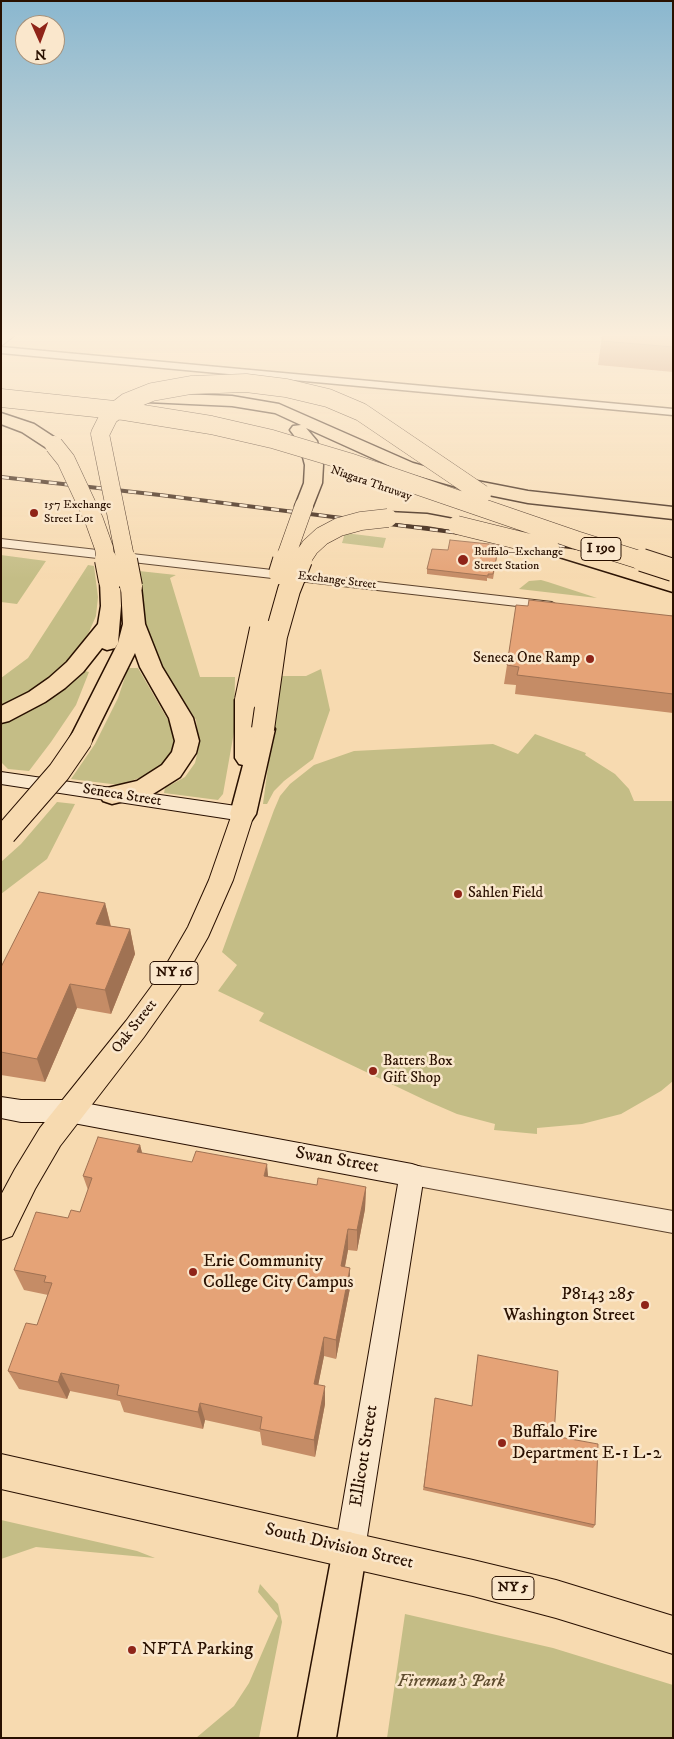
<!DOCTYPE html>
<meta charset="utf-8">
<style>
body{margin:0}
#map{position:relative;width:674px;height:1739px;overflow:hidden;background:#f7dab0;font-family:"IM FELL DW Pica",serif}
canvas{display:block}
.frame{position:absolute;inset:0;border:2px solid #291000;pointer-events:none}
.north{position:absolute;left:15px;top:15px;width:50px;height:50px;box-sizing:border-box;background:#fae7cc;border:1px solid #a6917a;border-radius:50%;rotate:178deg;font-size:14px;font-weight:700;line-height:20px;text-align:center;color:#291000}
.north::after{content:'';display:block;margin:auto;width:18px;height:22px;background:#8f2418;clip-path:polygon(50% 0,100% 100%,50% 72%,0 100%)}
</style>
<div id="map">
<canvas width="674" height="1739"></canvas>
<div class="frame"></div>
<div class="north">N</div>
</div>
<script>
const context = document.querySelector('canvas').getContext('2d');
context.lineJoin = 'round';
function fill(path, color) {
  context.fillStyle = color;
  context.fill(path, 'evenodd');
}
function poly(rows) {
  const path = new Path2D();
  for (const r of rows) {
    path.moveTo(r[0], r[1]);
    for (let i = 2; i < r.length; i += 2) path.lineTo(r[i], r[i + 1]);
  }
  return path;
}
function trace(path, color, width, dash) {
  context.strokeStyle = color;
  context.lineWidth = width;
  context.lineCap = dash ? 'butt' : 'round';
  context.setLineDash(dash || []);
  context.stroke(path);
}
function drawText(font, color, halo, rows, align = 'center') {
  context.font = font + ' "IM FELL DW Pica",serif';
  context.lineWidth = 5;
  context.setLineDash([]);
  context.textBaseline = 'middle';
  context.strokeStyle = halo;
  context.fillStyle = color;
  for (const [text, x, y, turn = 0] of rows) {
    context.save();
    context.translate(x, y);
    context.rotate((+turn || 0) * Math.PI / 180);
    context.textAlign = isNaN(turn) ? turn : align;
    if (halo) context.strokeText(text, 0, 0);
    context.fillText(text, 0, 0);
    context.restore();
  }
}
fill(poly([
 [345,533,386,538,383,548,342,543],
 [1,555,46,561,17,604,1,602],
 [88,565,94,566,98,597,96,616,89,632,78,650,55,676,1,710,1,678,28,658],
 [139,571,176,575,170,578,200,677,235,677,234,732,223,794,218,800,164,793,165,788,185,777,195,763,199,746,196,720,157,659,143,627],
 [541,580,548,582,597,598,519,589,529,581],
 [128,668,138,668,172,727,177,743,166,765,148,775,119,785,71,779,95,744,118,698],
 [321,669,330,710,313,759,284,781,274,791,267,804,263,804,280,676,306,676],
 [81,670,89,672,76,705,51,742,29,771,8,769,1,762,1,724,21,716,51,696],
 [535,734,586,753,585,755,615,774,629,789,634,801,673,801,673,1081,661,1091,621,1114,582,1124,537,1128,537,1134,494,1130,495,1124,457,1114,427,1101,259,1021,264,1013,218,991,237,965,222,952,274,810,280,796,290,784,314,765,354,751,493,744,518,754],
 [57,802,75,804,47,859,1,894,1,862,21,844],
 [1,1520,137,1551,155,1558,36,1547,1,1559],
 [260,1584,278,1604,282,1622,259,1738,196,1738,234,1706,249,1683,278,1616,258,1592],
 [405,1614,553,1648,673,1685,673,1738,387,1738]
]), '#c4bd86');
const minor = poly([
 [1,347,673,409,673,415,1,353,1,347]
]);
const tertiary = poly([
 [3,336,14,336,1,346,1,337,3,336],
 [1,539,552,602,559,606,552,610,1,547,1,539],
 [412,1165,673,1211,673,1233,412,1185,404,1182,401,1175,404,1168,412,1165]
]);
const secondary = poly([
 [1,772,243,807,250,809,253,814,250,819,243,821,1,784,1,772],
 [1,1097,21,1100,68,1100,412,1164,421,1167,424,1175,365,1549,361,1560,350,1564,339,1560,335,1549,398,1184,68,1122,21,1122,1,1118,1,1097]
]);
const primary = poly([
 [350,1532,362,1537,367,1549,336,1738,298,1738,333,1549,338,1537,350,1532]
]);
const trunk = poly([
 [243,806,251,808,254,814,233,880,208,937,180,986,144,1037,60,1146,35,1189,12,1236,1,1240,1,1195,15,1169,40,1128,126,1021,162,972,188,927,209,880,232,814,235,808,243,806],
 [1,1454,473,1560,556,1580,673,1616,673,1654,556,1618,473,1596,1,1489,1,1454]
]);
const motorway = poly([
 [153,393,232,396,279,404,413,463,477,481,528,491,673,507,673,519,528,503,474,492,401,471,306,428,317,441,323,465,322,483,313,506,311,510,304,512,297,510,295,506,304,483,305,465,299,442,290,430,293,426,301,425,275,413,232,406,147,402,145,398,147,394,153,393],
 [1,413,34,424,60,441,63,445,60,449,54,450,48,449,22,432,1,424,1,413],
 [388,512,427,514,464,521,467,525,464,529,457,531,427,526,381,522,378,518,381,514,388,512],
 [550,542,673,579,673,592,543,552,540,548,543,544,550,542],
 [110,575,117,577,120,581,121,606,118,643,115,648,107,650,102,648,83,672,65,688,45,702,9,721,1,723,1,706,29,692,49,678,67,662,98,624,101,606,100,581,103,577,110,575],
 [131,580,138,582,141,586,145,624,162,667,193,718,199,741,196,753,180,777,153,794,112,804,103,801,100,795,103,789,137,781,162,765,172,752,175,741,169,718,140,667,135,653,89,746,81,748,73,746,69,740,118,643,123,624,121,586,124,582,131,580],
 [246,693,254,695,257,700,258,723,263,721,271,724,275,729,256,814,252,820,243,823,234,820,230,814,243,765,239,764,235,758,235,700,238,695,246,693]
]);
trace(minor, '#5c422c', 3);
trace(tertiary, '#5c422c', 2);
trace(secondary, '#291000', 2);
trace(primary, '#291000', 3);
trace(trunk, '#291000', 2);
trace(motorway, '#291000', 3);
fill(minor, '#fae7cc');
fill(tertiary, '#fae7cc');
fill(secondary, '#fae7cc');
fill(primary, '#f7dab0');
fill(trunk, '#f7dab0');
fill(motorway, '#f7dab0');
const rail = poly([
 [1,477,160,495,673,560]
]);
trace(rail, '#291000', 4);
trace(rail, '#fae7cc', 2.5, [8]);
const motorwayBridgeFar1 = poly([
 [1,398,124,411,211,425,272,439,349,462,576,540,646,562],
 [54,445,66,460,94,520,104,548,106,562],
 [457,525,550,548],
 [126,562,100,434,109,416,127,402,152,392,191,385,246,383,286,388,328,398,361,412,482,494],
 [284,562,304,506],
 [300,562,310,547,322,536,339,527,361,521,388,518]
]);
const motorwayBridge = poly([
 [106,560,110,581],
 [126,560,131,586],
 [642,560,673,570],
 [280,573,284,560],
 [246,700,261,629],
 [263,729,276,636,289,590,301,560],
 [5,834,59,772,81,740]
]);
trace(motorwayBridgeFar1, '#291000', 19, []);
trace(motorwayBridge, '#291000', 24, []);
trace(motorwayBridgeFar1, '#f7dab0', 18);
trace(motorwayBridge, '#f7dab0', 22);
fill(poly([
 [602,336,673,336,673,372,598,365],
 [499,545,493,579,487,578,487,581,427,574,427,569,448,550],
 [528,606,673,616,673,713,515,694,516,685,504,684,507,665],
 [105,903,111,926,130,929,135,954,111,1014,77,1008,45,1082,1,1075,1,967],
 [140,1145,142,1153,317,1185,366,1187,365,1209,357,1251,348,1250,345,1267,350,1288,336,1359,324,1356,318,1385,325,1404,315,1457,262,1445,260,1432,205,1420,203,1429,124,1412,120,1401,70,1391,67,1399,19,1389,8,1371,37,1325,48,1295,24,1290,14,1270,68,1218,80,1212,88,1190,83,1176],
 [478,1355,554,1436,595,1525,593,1528,423,1490,435,1398,472,1406]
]), '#c58c66');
fill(poly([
 [105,903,111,928,96,924],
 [130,929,135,954,111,1014,105,990],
 [70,984,77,1008,45,1082,37,1059],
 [140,1145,146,1168,137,1152],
 [267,1164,269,1186,264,1176],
 [366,1187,365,1209,357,1251,357,1230],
 [348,1229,348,1250,341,1286,341,1266],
 [350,1268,350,1288,336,1359,336,1340],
 [324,1337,324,1356,315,1401,314,1384],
 [61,1373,70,1391,67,1399,58,1382],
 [325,1386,325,1404,315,1457,314,1440],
 [200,1403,205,1420,203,1429,198,1412]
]), '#a07253');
const building = poly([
 [603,336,673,336,673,347,602,341,603,336],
 [450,540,499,545,493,574,488,574,488,576,427,569,432,549,448,550,450,540],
 [529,600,673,616,673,694,517,675,519,667,507,665,516,605,528,606,529,600],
 [39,892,105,903,96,924,130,929,105,990,70,984,37,1059,1,1052,1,967,39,892],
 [98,1137,140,1145,137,1152,192,1162,196,1151,267,1164,264,1176,317,1185,318,1178,366,1187,357,1230,348,1229,341,1266,350,1268,336,1340,324,1337,314,1384,325,1386,314,1440,260,1429,262,1417,200,1403,198,1412,117,1395,119,1385,61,1373,58,1382,8,1371,26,1323,37,1325,52,1283,44,1282,46,1276,14,1270,36,1212,68,1218,71,1210,80,1212,92,1178,83,1176,98,1137],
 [478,1355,558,1371,554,1436,598,1444,595,1525,424,1487,435,1398,472,1406,478,1355]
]);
fill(building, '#e5a377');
trace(building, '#a07253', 1);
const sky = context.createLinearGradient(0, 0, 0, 579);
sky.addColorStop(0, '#8ab7cf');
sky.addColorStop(0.58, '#fbeedb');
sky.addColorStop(1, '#fbeedb00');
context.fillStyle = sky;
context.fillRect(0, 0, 674, 579);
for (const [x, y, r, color] of [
 [34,513,5,"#8f2418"],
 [463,560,6,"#8f2418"],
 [590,659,5,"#8f2418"],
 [458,894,5,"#8f2418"],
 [373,1071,5,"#8f2418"],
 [193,1272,5,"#8f2418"],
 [645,1305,5,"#8f2418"],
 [502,1443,5,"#8f2418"],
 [132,1650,5,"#8f2418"]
]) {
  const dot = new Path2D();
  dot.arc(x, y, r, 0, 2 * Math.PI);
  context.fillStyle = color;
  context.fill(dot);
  trace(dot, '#fae7cc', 2);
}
drawText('12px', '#291000', '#fae7cc', [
 ["Niagara Thruway",371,484,19],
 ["Exchange Street",337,581,7]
]);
drawText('12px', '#291000', '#fae7cc', [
 ["157 Exchange",44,506],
 ["Street Lot",44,520],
 ["Buffalo–Exchange",474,553],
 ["Street Station",474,567]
], 'left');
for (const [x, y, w] of [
 [601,549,40],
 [174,973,48],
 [513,1588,42]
]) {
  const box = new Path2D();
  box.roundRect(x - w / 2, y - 11.5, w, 23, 4);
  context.fillStyle = '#fae7cc';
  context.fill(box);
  trace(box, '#291000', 1);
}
drawText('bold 14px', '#291000', null, [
 ["I 190",601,549],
 ["NY 16",174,973],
 ["NY 5",513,1588]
]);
drawText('15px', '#291000', '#fae7cc', [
 ["Seneca One Ramp",580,659,"right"],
 ["Sahlen Field",468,894],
 ["Batters Box",383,1062],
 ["Gift Shop",383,1079]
], 'left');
drawText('15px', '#291000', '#fae7cc', [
 ["Seneca Street",122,796,9],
 ["Oak Street",135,1027,-52]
]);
drawText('18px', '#291000', '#fae7cc', [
 ["Swan Street",337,1161,10],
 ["Ellicott Street",365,1456,-81],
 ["South Division Street",339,1547,13]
]);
drawText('18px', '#291000', '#fae7cc', [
 ["Erie Community",203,1262],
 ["College City Campus",203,1283],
 ["P8143 285",635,1295,"right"],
 ["Washington Street",635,1316,"right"],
 ["Buffalo Fire",512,1433],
 ["Department E-1 L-2",512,1454],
 ["NFTA Parking",142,1650]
], 'left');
drawText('italic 18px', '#5f4d2f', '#fae7cc', [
 ["Fireman's Park",451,1682]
]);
</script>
